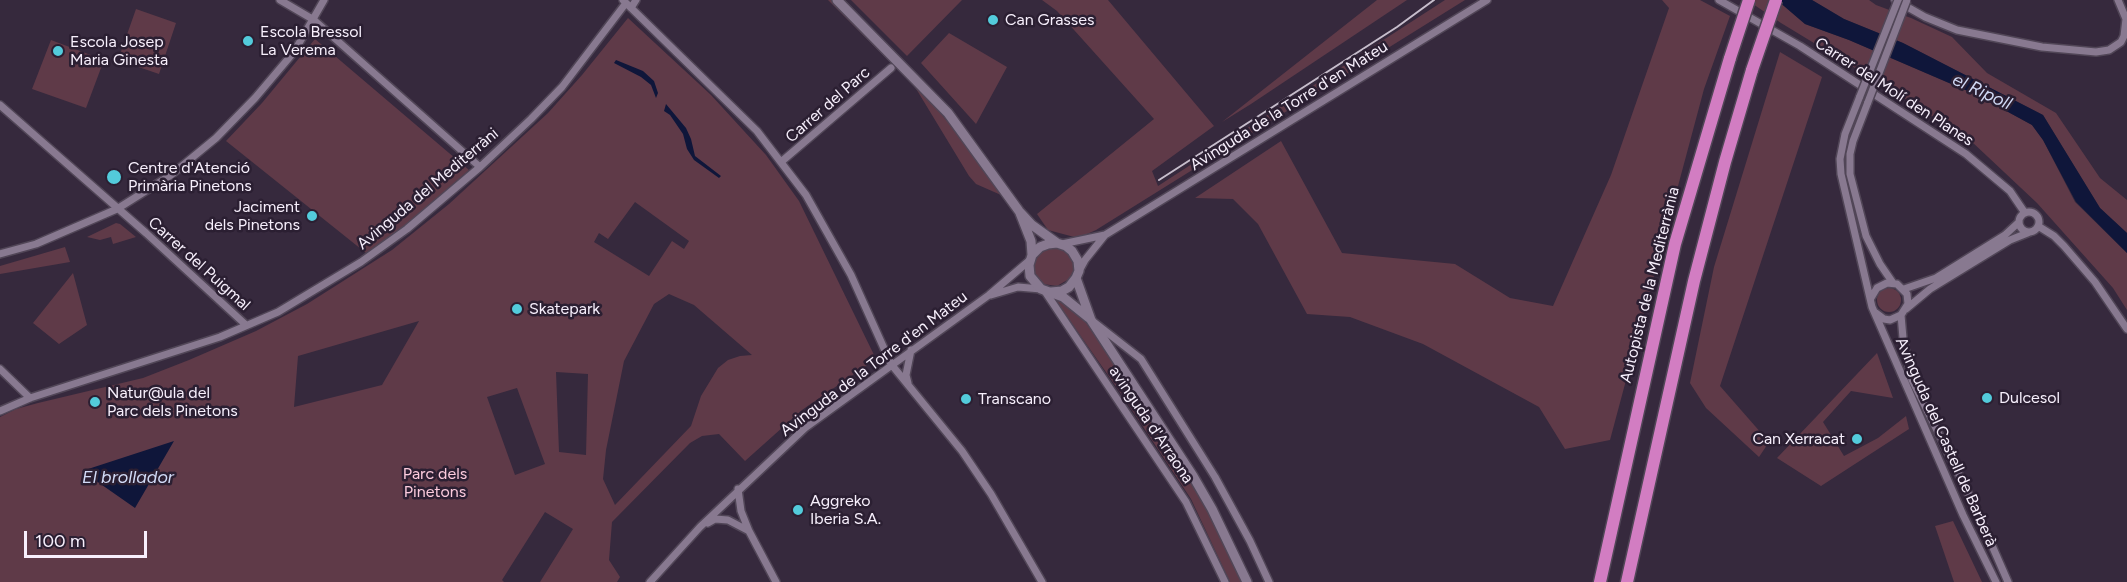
<!DOCTYPE html>
<meta charset="utf-8">
<style>
body{margin:0}
#map{position:relative;width:2127px;height:582px;overflow:hidden;background:#36293d;font-family:Figtree,sans-serif}
canvas{display:block}
.scale{position:absolute;left:24px;top:531px;width:123px;height:27px;box-sizing:border-box;border:3px solid #f7effc;border-top:0;padding-left:8px;font-size:18px;line-height:21px;white-space:nowrap;color:#f7effc;-webkit-text-stroke:4px #2b1f32;paint-order:stroke}
</style>
<div id="map">
<canvas width="2127" height="582"></canvas>
<div class="scale">100 m</div>
</div>
<script>
const context = document.querySelector('canvas').getContext('2d');
context.lineJoin = 'round';
function fill(path, color) {
  context.fillStyle = color;
  context.fill(path, 'evenodd');
}
function poly(rows) {
  const path = new Path2D();
  for (const r of rows) {
    if (r.length === 3) {
      path.moveTo(r[0] + r[2], r[1]);
      path.arc(r[0], r[1], r[2], 0, 2 * Math.PI);
      continue;
    }
    path.moveTo(r[0], r[1]);
    for (let i = 2; i < r.length; i += 2) path.lineTo(r[i], r[i + 1]);
  }
  return path;
}
function trace(path, color, width, dash) {
  context.strokeStyle = color;
  context.lineWidth = width;
  context.lineCap = dash ? 'butt' : 'round';
  context.setLineDash(dash || []);
  context.stroke(path);
}
function drawText(font, color, halo, rows, align = 'center') {
  context.font = font + ' Figtree,sans-serif';
  context.lineWidth = 5;
  context.setLineDash([]);
  context.textBaseline = 'middle';
  context.strokeStyle = halo;
  context.fillStyle = color;
  for (const [text, x, y, turn = 0] of rows) {
    context.save();
    context.translate(x, y);
    context.rotate((+turn || 0) * Math.PI / 180);
    context.textAlign = isNaN(turn) ? turn : align;
    if (halo) context.strokeText(text, 0, 0);
    context.fillText(text, 0, 0);
    context.restore();
  }
}
fill(poly([
 [828,0,831,0,871,40,935,107,954,129,1001,195,976,184,969,176,915,87],
 [851,0,962,0,907,56],
 [1042,0,1108,0,1214,126,1152,171,1158,186,1445,0,1465,0,1096,230,1078,238,1048,230,1037,214,1154,119,1057,11],
 [1377,0,1407,0,1251,104,1222,122],
 [1662,0,1700,0,1730,16,1704,89,1610,440,1565,449,1539,407,1423,344,1350,317,1307,314,1258,224,1233,199,1195,198,1281,141,1342,253,1455,264,1510,298,1553,306,1611,175,1669,8],
 [1747,0,1777,0,1805,24,1849,40,1977,95,2032,125,2043,140,2075,202,2127,253,2127,310,2113,288,2037,203,1971,141,1893,91,1781,23],
 [1812,0,1869,0,1876,5,1911,18,1952,37,1987,73,2056,113,2100,178,2127,200,2127,233,2100,208,2043,115,1903,43,1844,19],
 [136,9,176,23,159,74,118,60],
 [628,18,711,95,766,155,799,201,876,359,802,410,745,461,719,434,702,436,690,443,612,522,609,560,620,577,617,582,540,582,573,529,545,512,502,580,504,582,0,582,0,417,16,409,38,403,143,378,189,360,256,331,307,304,392,250,449,204,548,113,582,75],
 [635,202,689,241,684,249,672,241,649,276,594,242,599,233,608,239],
 [669,294,694,305,752,355,740,356,728,360,718,368,701,396,691,426,615,505,603,479,606,450,624,361,654,304],
 [419,321,382,385,294,407,298,356],
 [556,372,588,374,586,455,559,452],
 [517,388,545,464,515,475,487,397],
 [949,33,1007,67,976,124,921,63],
 [315,39,469,170,406,225,366,253,226,141,262,103],
 [51,40,104,60,86,108,32,89],
 [1780,52,1822,77,1720,386,1769,442,1759,457,1706,408,1690,383,1714,267],
 [116,223,120,224,136,237,113,244,111,237,100,240,87,237],
 [1047,245,1067,249,1074,260,1073,273,1069,279,1057,286,1043,284,1033,273,1033,258],
 [65,247,70,262,0,274,0,266],
 [73,273,87,325,59,344,33,323],
 [1889,300,12],
 [1054,298,1064,301,1081,315,1167,444,1198,491,1242,582,1230,582,1191,499,1122,395],
 [1877,353,1893,398,1851,391,1823,422,1844,456,1878,438,1906,416,1909,429,1821,486,1777,458],
 [1953,521,1982,582,1954,582,1935,526]
]), '#5f3a48');
fill(poly([
 [1777,0,1812,0,1844,19,1903,43,2043,115,2100,208,2127,233,2127,253,2076,202,2043,140,2032,125,1977,95,1849,40,1805,24],
 [616,60,643,71,654,81,658,93,656,98,651,85,641,77,614,63],
 [666,104,686,128,691,139,695,156,721,176,719,178,694,160,687,149,683,134,670,115,664,111],
 [174,441,135,508,82,471]
]), '#0f163a');
const street = poly([
 [280,0,314,20,480,167],
 [623,0,757,131,806,195,851,275,891,364,962,451,991,494,1042,582],
 [1719,0,1800,46,1966,154,2010,191,2025,213],
 [1895,0,1925,17,1957,30,2042,47,2096,52,2109,50,2121,42,2124,36,2126,19,2118,0],
 [631,8,636,0],
 [1860,96,1845,134,1840,159,1841,174,1872,307,1963,515,1996,582],
 [1868,102,1853,141,1850,154,1850,174,1866,236,1880,264,1893,283],
 [0,105,146,233,246,325],
 [781,162,891,68],
 [2029,222,10],
 [2038,226,2054,236,2064,246,2095,282,2127,329],
 [1062,244,1105,235,1487,0],
 [0,254,36,244,117,209,171,175,216,138,255,98,294,52,324,0],
 [1079,271,1085,260,1105,235],
 [1904,289,1936,278,2005,235,2019,222],
 [1044,290,1186,502,1225,582],
 [991,295,1018,287,1041,289],
 [1871,298,1877,288,1887,283,1897,284,1907,294,1908,304,1901,315,1890,320,1884,319,1876,313],
 [1906,309,1930,289,2010,240,2030,232],
 [1901,315,1903,338,1912,380,1976,509,2008,582],
 [1095,323,1141,359,1215,477,1250,541,1269,582],
 [0,369,30,398],
 [908,383,906,375,911,350],
 [0,411,30,398,220,337,278,312,361,262,407,229,480,167,531,119,562,87,626,3],
 [738,489,741,511,749,531,776,582],
 [708,523,715,519,728,520,749,531],
 [650,582,700,527,805,428,989,295,1030,260]
]);
const secondary = poly([
 [837,0,948,113,1019,211,1032,225,1057,243],
 [1020,213,1031,241,1032,255],
 [1076,278,1091,320,1193,476,1212,509,1247,582],
 [1051,292,1062,291,1069,287,1076,278,1079,271,1078,261,1072,251,1066,246,1057,243,1048,244,1040,247,1032,255,1029,265,1030,276,1041,289,1063,297,1089,318]
]);
const highway = poly([
 [1600,582,1675,244,1730,58],
 [1627,582,1694,281,1725,162,1752,70]
]);
trace(street, '#514657', 10);
trace(secondary, '#514657', 12);
trace(highway, '#514657', 15);
trace(street, '#887990', 7);
trace(secondary, '#887990', 9);
trace(highway, '#d27dc2', 12);
trace(poly([
 [1159,180,1397,27,1434,0]
]), '#c7becc', 2);
const streetBridge = poly([
 [1860,96,1898,0],
 [1868,102,1907,0]
]);
const highwayBridge = poly([
 [1730,58,1749,0],
 [1752,70,1776,0]
]);
trace(streetBridge, '#514657', 10, []);
trace(highwayBridge, '#514657', 15, []);
trace(streetBridge, '#887990', 7);
trace(highwayBridge, '#d27dc2', 12);
for (const [x, y, r, color] of [
 [993,20,6,"#53cbdb"],
 [248,41,6,"#53cbdb"],
 [58,51,6,"#53cbdb"],
 [114,177,8,"#53cbdb"],
 [312,216,6,"#53cbdb"],
 [517,309,6,"#53cbdb"],
 [1987,398,6,"#53cbdb"],
 [966,399,6,"#53cbdb"],
 [95,402,6,"#53cbdb"],
 [1857,439,6,"#53cbdb"],
 [798,510,6,"#53cbdb"]
]) {
  const dot = new Path2D();
  dot.arc(x, y, r, 0, 2 * Math.PI);
  context.fillStyle = color;
  context.fill(dot);
  trace(dot, '#2b1f32', 2);
}
drawText('16px', '#f7effc', '#2b1f32', [
 ["Can Grasses",1005,20],
 ["Escola Bressol",260,32],
 ["La Verema",260,50],
 ["Escola Josep",70,42],
 ["Maria Ginesta",70,60],
 ["Centre d'Atenció",128,168],
 ["Primària Pinetons",128,186],
 ["Jaciment",300,207,"right"],
 ["dels Pinetons",300,225,"right"],
 ["Skatepark",529,309],
 ["Natur@ula del",107,393],
 ["Parc dels Pinetons",107,411],
 ["Dulcesol",1999,398],
 ["Transcano",978,399],
 ["Can Xerracat",1845,439,"right"],
 ["Aggreko",810,501],
 ["Iberia S.A.",810,519]
], 'left');
drawText('16px', '#f7effc', '#2b1f32', [
 ["Carrer del Molí den Planes",1894,92,33],
 ["Carrer del Parc",828,105,-41],
 ["Avinguda de la Torre d'en Mateu",1289,106,-32],
 ["Avinguda del Mediterràni",428,189,-40],
 ["Carrer del Puigmal",199,264,42],
 ["Autopista de la Mediterrània",1650,285,-76],
 ["Avinguda de la Torre d'en Mateu",874,364,-37],
 ["avinguda d'Arraona",1151,425,56],
 ["Avinguda del Castell de Barberà",1946,442,66]
]);
drawText('16px', '#fccbdd', '#2b1f32', [
 ["Parc dels",435,474],
 ["Pinetons",435,492]
]);
drawText('italic 18px', '#d1daf6', '#2b1f32', [
 ["el Ripoll",1982,92,25],
 ["El brollador",128,478]
]);
</script>
